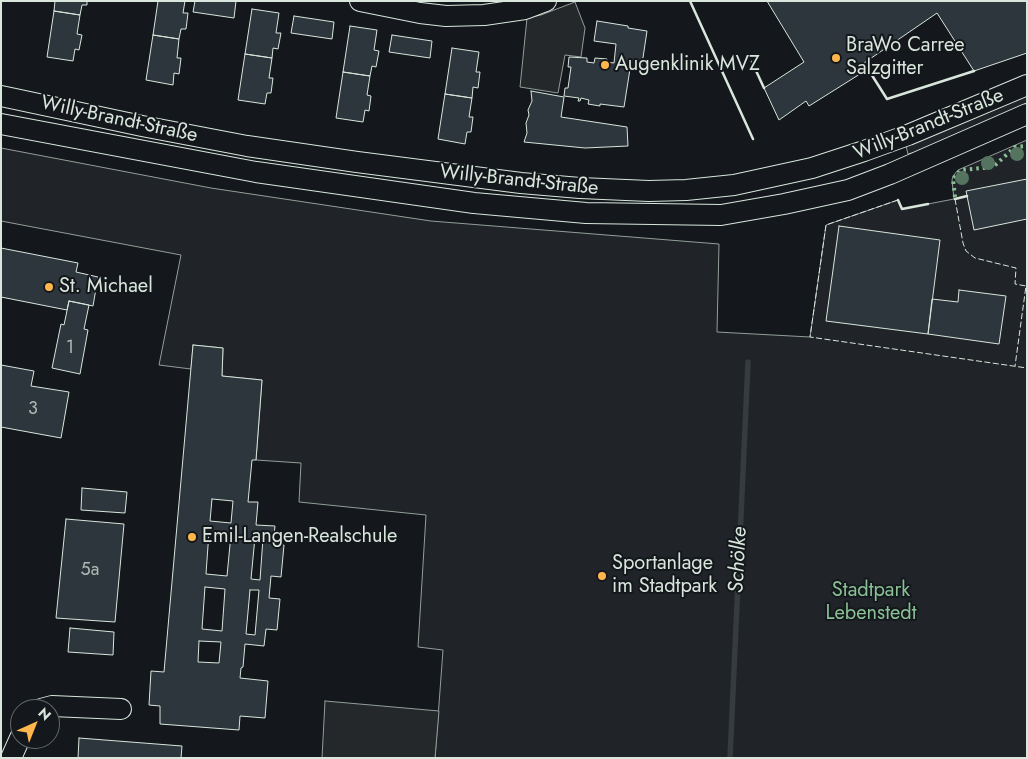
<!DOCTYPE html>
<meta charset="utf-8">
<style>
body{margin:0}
#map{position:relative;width:1028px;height:759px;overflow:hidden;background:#14181c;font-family:Jost,sans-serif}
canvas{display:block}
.frame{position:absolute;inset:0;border:2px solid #d8e6dc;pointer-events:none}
.north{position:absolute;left:10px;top:699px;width:50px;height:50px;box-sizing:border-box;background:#14181c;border:1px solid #626a69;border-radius:50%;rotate:44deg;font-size:14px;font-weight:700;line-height:20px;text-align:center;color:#d8e6dc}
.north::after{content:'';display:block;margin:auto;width:18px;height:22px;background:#ffb74d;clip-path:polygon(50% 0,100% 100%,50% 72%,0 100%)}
</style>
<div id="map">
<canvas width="1028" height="759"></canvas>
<div class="frame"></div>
<div class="north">N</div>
</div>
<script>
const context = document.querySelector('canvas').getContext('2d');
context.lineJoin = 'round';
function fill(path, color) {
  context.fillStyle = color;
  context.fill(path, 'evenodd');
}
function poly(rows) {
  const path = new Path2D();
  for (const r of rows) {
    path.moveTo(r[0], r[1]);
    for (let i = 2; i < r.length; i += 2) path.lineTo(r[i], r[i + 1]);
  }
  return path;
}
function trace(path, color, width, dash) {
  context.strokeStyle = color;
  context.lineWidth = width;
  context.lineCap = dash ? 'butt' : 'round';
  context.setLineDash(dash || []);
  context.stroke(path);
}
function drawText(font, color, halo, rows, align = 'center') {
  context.font = font + ' Jost,sans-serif';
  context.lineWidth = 4;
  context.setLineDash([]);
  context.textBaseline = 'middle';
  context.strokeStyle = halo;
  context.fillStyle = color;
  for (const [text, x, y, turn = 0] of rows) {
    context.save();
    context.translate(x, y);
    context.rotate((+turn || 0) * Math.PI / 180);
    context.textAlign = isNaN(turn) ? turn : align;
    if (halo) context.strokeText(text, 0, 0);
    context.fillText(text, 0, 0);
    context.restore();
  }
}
const green = poly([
 [1027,95,1027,103,920,151,908,154,906,146,1027,95],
 [1027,140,1027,758,435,758,443,650,418,647,426,515,299,502,301,463,256,460,262,380,222,376,223,348,193,345,191,369,159,365,181,255,1,221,1,148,211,188,431,221,719,244,717,332,810,337,826,225,898,200,902,209,954,199,952,180,953,176,958,170,1027,140]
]);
fill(green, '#202428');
trace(green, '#939e99', 1);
const parking = poly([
 [575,2,585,28,581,57,565,55,558,93,520,87,527,18,541,15,575,2],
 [325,701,439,711,435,758,322,758,325,701]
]);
fill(parking, '#24282b');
trace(parking, '#939e99', 1);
trace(poly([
 [730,758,748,362]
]), '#363b3e', 5.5);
const building = poly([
 [55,1,87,1,87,5,82,5,80,15,54,11,55,1],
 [158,1,185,1,183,13,188,13,186,29,181,29,179,39,153,35,158,1],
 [195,1,236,1,234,18,193,12,195,1],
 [767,1,1027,1,1027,53,974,71,937,13,864,63,868,69,809,106,806,101,779,120,764,88,804,62,767,1],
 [252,9,279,13,276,33,281,33,278,49,273,48,272,58,245,54,252,9],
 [54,11,80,15,77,34,82,35,79,50,75,49,73,61,47,57,54,11],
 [294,16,334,22,332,39,291,33,294,16],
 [597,21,628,26,628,28,647,31,641,71,630,69,624,107,600,104,600,106,588,104,589,100,581,98,580,101,578,101,579,98,564,96,565,88,568,88,571,67,568,67,569,57,587,58,587,62,594,63,595,58,607,59,606,62,614,63,616,44,594,41,597,21],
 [350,26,377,30,374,50,379,51,376,67,372,66,370,76,343,72,350,26],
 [153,35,179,39,177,58,181,58,179,74,174,73,173,85,146,80,153,35],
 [392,35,432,41,430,58,389,52,392,35],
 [452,48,479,52,476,72,480,72,478,88,473,87,472,98,445,94,452,48],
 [245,54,272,58,269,78,273,78,271,93,267,93,265,104,238,100,245,54],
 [343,72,370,76,367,95,371,96,369,111,365,110,363,122,336,118,343,72],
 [531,91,564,97,561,117,627,127,628,146,585,148,524,142,527,133,526,123,529,115,528,110,532,101,531,91],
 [445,94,472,98,469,117,473,117,471,132,467,132,465,144,438,139,445,94],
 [1027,179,1027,219,974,230,966,191,1027,179],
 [839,226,940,240,928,334,826,321,839,226],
 [1,248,78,263,76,272,98,277,93,306,69,301,67,310,1,297,1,248],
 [959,290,1006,296,999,344,928,334,932,299,958,302,959,290],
 [69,301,89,305,84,329,88,330,80,374,52,368,61,324,64,325,69,301],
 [193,345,223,348,222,376,262,380,256,460,252,460,248,502,258,502,256,525,275,526,273,544,284,545,281,577,271,576,269,598,280,599,277,630,266,629,264,646,245,644,243,667,241,668,240,678,268,681,265,718,240,716,239,730,160,724,160,706,149,705,151,671,164,672,193,345],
 [212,499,233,501,231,523,210,521,212,499],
 [209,532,231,534,227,576,206,574,209,532],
 [255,537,263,538,260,580,251,579,255,537],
 [205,587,225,589,222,631,202,629,205,587],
 [250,590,259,590,255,635,246,634,250,590],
 [199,641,221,642,219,663,198,662,199,641],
 [1,365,34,371,31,386,69,392,61,438,1,427,1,365],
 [82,488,127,492,125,513,81,510,82,488],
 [66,519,124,524,115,622,56,618,66,519],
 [70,628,114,632,113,655,68,652,70,628],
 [79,738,182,746,181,758,78,758,79,738]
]);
fill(building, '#2c363c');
trace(building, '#d8e6dc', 1);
const minor = poly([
 [360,1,420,13,446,16,484,15,525,9,546,1],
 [1,96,142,126,247,146,357,162,521,183,580,188,649,191,686,190,734,185,812,168,864,151,908,135,1027,85],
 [1,124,256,172,474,203,586,213,721,215,784,204,848,190,890,174,1027,114],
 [41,709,52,706,121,709],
 [11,758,20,738]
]);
trace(minor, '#d8e6dc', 22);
trace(minor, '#14181c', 20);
trace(poly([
 [955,197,953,179,961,170,993,167,1015,147,1027,146]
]), '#8ac095', 4, [2.5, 4]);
trace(poly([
 [955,199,963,243,966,251,975,258,1016,268,1015,284,1026,286,1015,366],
 [898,200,826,225,810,337,1027,368]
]), '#d8e6dc', 1, [6, 2.5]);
trace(poly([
 [690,1,753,139],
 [752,62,764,88],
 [868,69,887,99,974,71],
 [955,199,967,196],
 [898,200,902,209,928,204]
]), '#d8e6dc', 2.5);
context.fillStyle = '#55745f';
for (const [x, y] of [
 [1017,154],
 [988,163],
 [962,178]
]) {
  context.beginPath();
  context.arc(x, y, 7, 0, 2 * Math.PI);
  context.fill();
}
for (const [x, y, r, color] of [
 [836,58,5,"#ffb74d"],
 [605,65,5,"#ffb74d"],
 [49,287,5,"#ffb74d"],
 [192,537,5,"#ffb74d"],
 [602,576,5,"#ffb74d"]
]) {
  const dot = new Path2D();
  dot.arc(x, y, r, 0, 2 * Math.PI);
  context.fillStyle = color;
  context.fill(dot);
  trace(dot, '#14181c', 2);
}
drawText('18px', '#adbab4', null, [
 ["1",70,349],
 ["3",33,410],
 ["5a",90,571]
]);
drawText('20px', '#d8e6dc', '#14181c', [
 ["BraWo Carree",846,46],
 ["Salzgitter",846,69],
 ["Augenklinik MVZ",615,65],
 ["St. Michael",59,287],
 ["Emil-Langen-Realschule",202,537],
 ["Sportanlage",612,564],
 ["im Stadtpark",612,587]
], 'left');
drawText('20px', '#d8e6dc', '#14181c', [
 ["Willy-Brandt-Straße",119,120,12],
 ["Willy-Brandt-Straße",929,125,-22],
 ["Willy-Brandt-Straße",519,181,6]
]);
drawText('20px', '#8ac095', '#14181c', [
 ["Stadtpark",871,591],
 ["Lebenstedt",871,614]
]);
drawText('italic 21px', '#d8e6dc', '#14181c', [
 ["Schölke",739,560,-87]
]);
</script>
